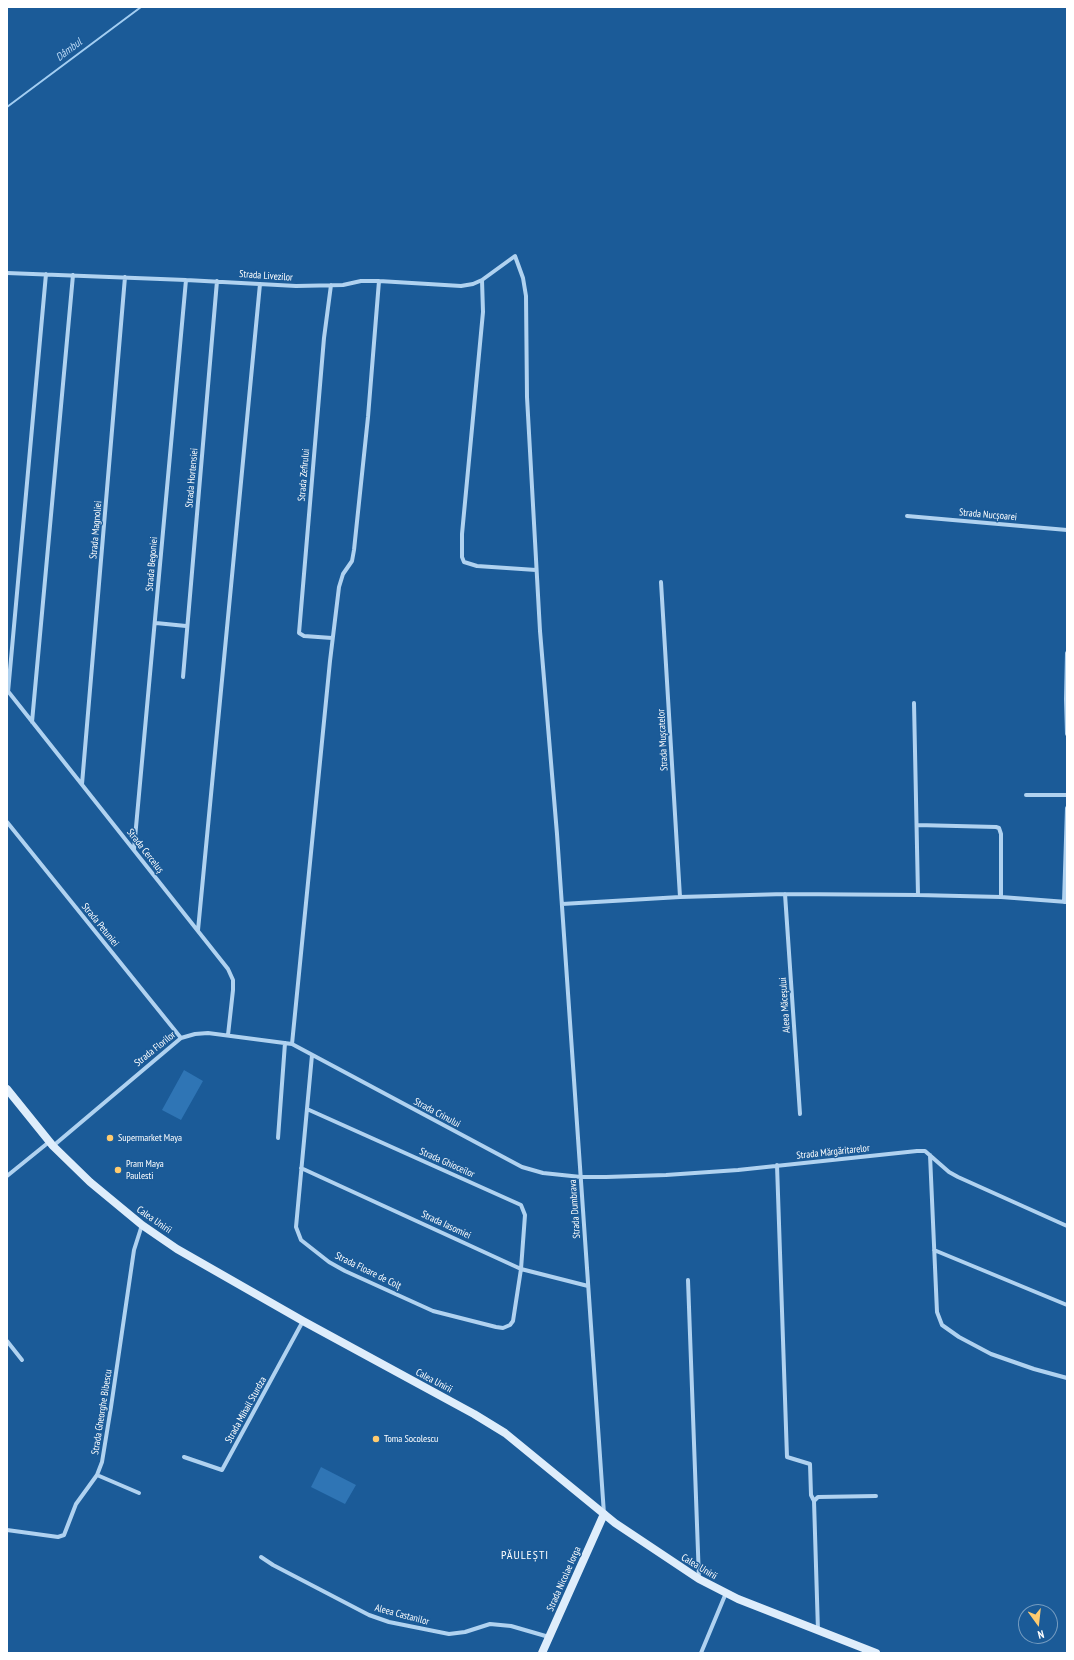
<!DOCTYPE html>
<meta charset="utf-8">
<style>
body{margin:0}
#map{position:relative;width:1074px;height:1660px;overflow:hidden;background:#1b5b98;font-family:"PT Sans Narrow",sans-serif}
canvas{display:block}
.frame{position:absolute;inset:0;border:8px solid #fff;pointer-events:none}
.north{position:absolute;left:1018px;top:1604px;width:40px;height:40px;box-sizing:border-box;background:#1b5b98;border:1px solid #769dc1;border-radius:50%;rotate:165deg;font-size:11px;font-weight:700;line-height:16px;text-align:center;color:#fff}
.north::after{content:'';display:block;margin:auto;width:14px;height:18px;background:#ffcb6f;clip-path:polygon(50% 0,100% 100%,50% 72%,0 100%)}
</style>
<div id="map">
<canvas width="1074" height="1660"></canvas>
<div class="frame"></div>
<div class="north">N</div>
</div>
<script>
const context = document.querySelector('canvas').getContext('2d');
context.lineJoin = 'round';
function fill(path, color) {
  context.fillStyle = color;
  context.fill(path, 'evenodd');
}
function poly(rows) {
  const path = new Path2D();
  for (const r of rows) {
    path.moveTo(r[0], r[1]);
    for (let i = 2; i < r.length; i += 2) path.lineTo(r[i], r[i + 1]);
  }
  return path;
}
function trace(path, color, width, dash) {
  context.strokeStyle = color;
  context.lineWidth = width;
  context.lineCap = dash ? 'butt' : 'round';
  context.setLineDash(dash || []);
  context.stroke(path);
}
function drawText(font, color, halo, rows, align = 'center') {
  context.font = font + ' "PT Sans Narrow",sans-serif';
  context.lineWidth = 3;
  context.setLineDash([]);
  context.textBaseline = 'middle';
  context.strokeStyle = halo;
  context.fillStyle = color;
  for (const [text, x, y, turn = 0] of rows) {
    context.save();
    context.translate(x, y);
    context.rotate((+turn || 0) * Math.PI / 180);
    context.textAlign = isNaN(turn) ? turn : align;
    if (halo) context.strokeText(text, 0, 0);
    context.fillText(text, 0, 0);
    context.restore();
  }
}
fill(poly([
 [184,1070,203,1081,181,1120,162,1110],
 [321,1467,356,1485,345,1504,311,1487]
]), '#2f75b5');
trace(poly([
 [1066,7,1067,7],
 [7,107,141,7]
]), '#a3cef2', 2);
trace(poly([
 [7,273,186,280,296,286,343,285,361,281,379,281,461,286,473,284,482,280,515,256,523,278,526,296,527,397,540,631,557,834,604,1514],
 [482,280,483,312,462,534,462,557,464,562,477,566,536,570],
 [331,285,324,338,299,633,304,636,332,638],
 [907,516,1067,530],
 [661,582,680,897],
 [156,623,186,626],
 [1067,653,1066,699,1067,734],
 [183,677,217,281],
 [7,690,228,969,233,980,233,990,228,1035],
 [8,692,46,274],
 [914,703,918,895],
 [32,722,73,275],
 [82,784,125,277],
 [1026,795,1067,795],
 [7,822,181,1038],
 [917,825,996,827,999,828,1001,834,1001,897],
 [134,849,186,280],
 [785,894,800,1114],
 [1064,902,1067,808],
 [562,904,680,897,785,894,918,895,1001,897,1067,902],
 [198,930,260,284],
 [292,1044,330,661,339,587,343,574,352,561,354,550,368,417,379,281],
 [307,1109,521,1205,525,1215,521,1269,513,1321,510,1325,503,1328,496,1327,433,1311,345,1271,329,1262,301,1240,296,1227,312,1055],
 [278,1138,285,1043],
 [53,1146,181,1038,195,1034,208,1033,292,1044,522,1167,543,1173,581,1177,606,1177,666,1175,738,1170,917,1151,925,1151,949,1172,958,1177,1067,1226],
 [930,1155,937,1312,942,1325,959,1337,991,1354,1034,1369,1067,1378],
 [777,1165,787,1457,810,1464,811,1495,814,1501],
 [301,1168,521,1269,588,1286],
 [7,1176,49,1142],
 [934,1250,1067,1305],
 [688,1280,699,1579],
 [7,1341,22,1360],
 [184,1457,222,1470,303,1321],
 [97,1475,139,1493],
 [7,1530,58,1537,64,1535,76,1504,97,1475,102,1462,111,1407,134,1250,142,1225],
 [261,1557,273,1565,369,1615,389,1622,449,1634,465,1632,490,1624,511,1626,549,1637],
 [818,1631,814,1501,818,1497,876,1496],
 [701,1653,726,1593]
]), '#b0d2f0', 4);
trace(poly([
 [7,1089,53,1146,90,1182,142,1225,177,1249,303,1321,474,1414,505,1433,615,1523,699,1579,738,1599,876,1653],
 [542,1653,604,1514]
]), '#deedfb', 8);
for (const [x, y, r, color] of [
 [110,1138,4,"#ffcb6f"],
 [118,1170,4,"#ffcb6f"],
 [376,1439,4,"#ffcb6f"]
]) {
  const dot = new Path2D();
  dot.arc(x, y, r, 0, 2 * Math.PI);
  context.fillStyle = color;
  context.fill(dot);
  trace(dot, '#1b5b98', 1.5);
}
drawText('10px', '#fff', '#1b5b98', [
 ["Strada Livezilor",266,276,4],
 ["Strada Zefirului",304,475,-85],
 ["Strada Hortensiei",192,478,-85],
 ["Strada Nucșoarei",988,515,5],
 ["Strada Magnoliei",96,530,-85],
 ["Strada Begoniei",152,564,-85],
 ["Strada Mușcatelor",663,740,-93],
 ["Strada Cerceluș",145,851,52],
 ["Strada Petuniei",100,925,51],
 ["Aleea Măceșului",785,1005,-94],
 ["Strada Florilor",155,1049,-39],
 ["Strada Crinului",437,1113,28],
 ["Strada Mărgăritarelor",833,1152,-6],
 ["Strada Ghioceilor",447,1163,24],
 ["Strada Dumbrava",575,1209,-94],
 ["Calea Unirii",154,1220,35],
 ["Strada Iasomiei",446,1225,25],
 ["Strada Floare de Colț",368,1271,26],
 ["Calea Unirii",434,1381,28],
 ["Strada Mihail Sturdza",246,1410,-61],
 ["Strada Gheorghe Bibescu",102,1412,-81],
 ["Calea Unirii",699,1567,31],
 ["Strada Nicolae Iorga",564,1579,-66],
 ["Aleea Castanilor",402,1615,15]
]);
drawText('10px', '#fff', '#1b5b98', [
 ["Supermarket Maya",118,1138],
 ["Pram Maya",126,1164],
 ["Paulesti",126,1176],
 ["Toma Socolescu",384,1439]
], 'left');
drawText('italic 11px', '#bddbf7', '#1b5b98', [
 ["Dâmbul",69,50,-37]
]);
context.letterSpacing = '1px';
drawText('12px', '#fff', '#1b5b98', [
 ["PĂULEȘTI",525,1556]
]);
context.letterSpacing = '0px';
</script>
